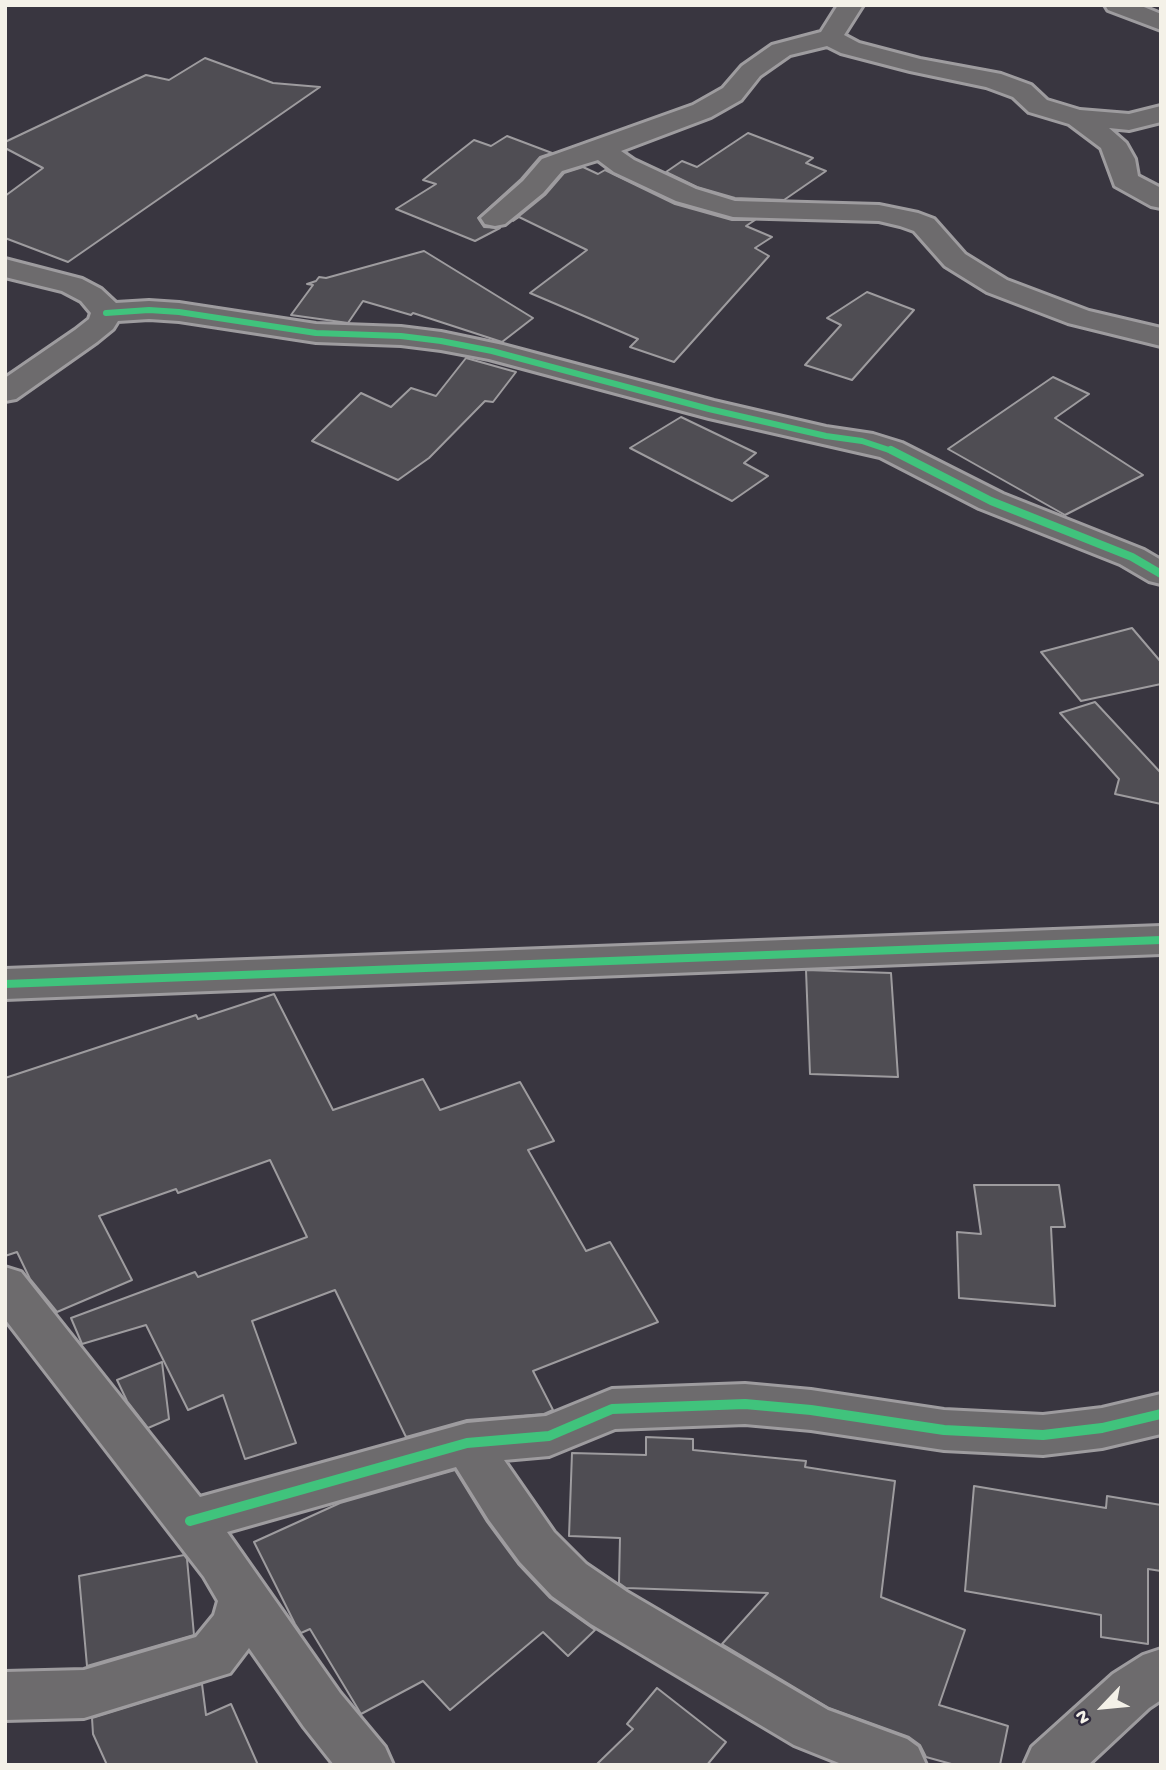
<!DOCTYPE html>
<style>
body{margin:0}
#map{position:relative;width:1166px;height:1770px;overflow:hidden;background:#393640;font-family:"Gochi Hand",sans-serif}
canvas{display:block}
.frame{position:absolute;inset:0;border:7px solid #f4f1e8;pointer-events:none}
.north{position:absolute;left:1068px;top:1672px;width:70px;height:70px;-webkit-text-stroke:5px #2f2a3d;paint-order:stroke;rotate:244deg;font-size:19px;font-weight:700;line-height:28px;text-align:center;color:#f4f1e8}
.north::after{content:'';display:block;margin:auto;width:24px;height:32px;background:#f4f1e8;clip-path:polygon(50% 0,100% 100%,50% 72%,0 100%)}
</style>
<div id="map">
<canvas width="1166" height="1770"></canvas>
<div class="frame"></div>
<div class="north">N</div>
</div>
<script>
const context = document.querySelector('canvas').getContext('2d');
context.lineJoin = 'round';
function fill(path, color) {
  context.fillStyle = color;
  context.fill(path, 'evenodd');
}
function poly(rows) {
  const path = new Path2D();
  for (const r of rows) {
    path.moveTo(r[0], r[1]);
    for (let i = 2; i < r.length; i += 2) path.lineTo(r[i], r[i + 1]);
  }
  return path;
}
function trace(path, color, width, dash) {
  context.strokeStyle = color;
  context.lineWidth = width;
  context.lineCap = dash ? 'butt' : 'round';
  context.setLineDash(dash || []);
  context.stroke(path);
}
const building = poly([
 [205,58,273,83,320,87,68,262,5,238,5,196,43,168,5,148,5,142,146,75,169,80,205,58],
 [748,133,813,158,806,163,826,171,784,200,735,198,697,187,666,172,682,161,697,167,748,133],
 [507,136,552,153,540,157,521,179,478,218,484,227,500,228,475,241,396,209,436,184,423,180,474,140,491,146,507,136],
 [583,167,598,174,605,170,675,204,732,220,755,220,746,226,772,237,755,248,769,256,674,362,630,347,638,339,530,293,587,250,519,217,513,221,545,195,564,173,583,167],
 [424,251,533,318,502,342,413,313,411,315,363,301,348,323,291,315,313,285,307,284,316,281,319,277,326,278,424,251],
 [867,292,914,310,852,380,805,365,841,325,827,318,867,292],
 [466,358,516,372,493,402,485,401,429,458,398,480,312,441,361,393,391,407,411,388,436,396,466,358],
 [1053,377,1089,394,1055,418,1143,475,1065,515,948,449,1053,377],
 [681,417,756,453,744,463,768,476,732,501,630,448,681,417],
 [1132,628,1161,662,1161,684,1081,701,1041,652,1132,628],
 [1095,702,1161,773,1161,804,1115,794,1119,779,1060,713,1095,702],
 [806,970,891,973,898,1077,810,1074,806,970],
 [274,994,333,1110,423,1079,440,1110,520,1082,554,1141,528,1150,586,1251,610,1242,658,1322,533,1371,553,1410,544,1414,467,1420,406,1437,335,1290,252,1321,296,1443,245,1459,223,1395,188,1410,146,1325,82,1344,71,1318,195,1272,198,1277,307,1237,270,1160,178,1193,176,1189,99,1216,132,1280,57,1312,30,1279,17,1252,5,1256,5,1078,196,1015,198,1019,274,994],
 [974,1185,1059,1185,1065,1227,1051,1227,1055,1306,959,1298,957,1232,981,1234,974,1185],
 [162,1362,169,1419,148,1428,127,1401,117,1380,162,1362],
 [646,1437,693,1439,693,1450,806,1461,805,1467,895,1481,881,1597,965,1630,939,1705,1008,1726,1000,1765,955,1765,926,1757,920,1745,909,1737,829,1708,722,1644,768,1593,626,1588,619,1583,620,1538,569,1536,572,1453,646,1455,646,1437],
 [455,1470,487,1522,518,1564,550,1598,595,1630,568,1656,543,1632,450,1710,423,1681,361,1714,310,1629,301,1633,295,1624,254,1542,340,1503,455,1470],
 [974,1486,1106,1508,1107,1496,1161,1505,1161,1571,1148,1569,1148,1644,1101,1637,1101,1615,965,1591,974,1486],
 [184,1555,187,1559,194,1635,87,1666,79,1576,184,1555],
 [202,1684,206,1715,231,1704,258,1765,107,1765,93,1734,92,1718,202,1684],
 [657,1688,726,1742,707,1765,596,1765,633,1729,627,1724,657,1688]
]);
fill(building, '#4f4d53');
trace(building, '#9e9c9f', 2);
const minor = poly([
 [838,5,863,5,844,35,859,43,920,59,1001,74,1031,85,1047,100,1080,110,1129,114,1161,106,1161,122,1129,130,1109,128,1126,143,1135,159,1138,176,1161,188,1161,208,1151,206,1115,186,1101,148,1069,124,1029,112,1013,97,986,87,910,71,841,53,827,46,790,55,760,76,741,100,711,117,621,151,634,160,696,189,735,201,879,205,918,213,934,219,965,254,1007,280,1089,311,1161,328,1161,346,1068,323,987,292,945,266,914,231,900,226,879,221,733,217,676,201,614,172,598,160,562,171,543,193,505,224,495,226,485,224,481,218,523,181,542,159,693,105,723,88,742,66,772,45,821,32,838,5],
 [1105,5,1139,5,1161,14,1161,30,1108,10,1105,5],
 [5,259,82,279,101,289,116,303,149,301,179,303,316,324,401,327,441,332,503,345,714,401,826,427,873,434,902,443,1003,494,1144,550,1161,560,1161,584,1149,581,1120,564,979,508,880,457,709,418,489,359,441,350,401,345,316,342,179,321,149,319,118,321,113,329,97,342,16,399,5,401,5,378,75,330,89,319,91,313,81,301,62,291,5,277,5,259],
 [1161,926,1161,954,5,999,5,969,1161,926],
 [5,1267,21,1272,200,1497,467,1423,546,1416,612,1389,745,1384,811,1390,944,1410,1043,1415,1102,1408,1161,1394,1161,1434,1102,1448,1043,1455,944,1450,811,1430,745,1424,615,1429,549,1456,504,1460,554,1532,586,1564,627,1592,828,1710,907,1739,918,1747,926,1765,844,1765,794,1745,591,1624,552,1596,520,1562,489,1520,456,1467,227,1532,340,1693,385,1747,393,1765,334,1765,304,1727,249,1648,230,1673,84,1718,5,1720,5,1672,84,1670,196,1637,214,1615,218,1601,204,1577,5,1319,5,1267],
 [1161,1649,1161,1700,1149,1708,1088,1765,1024,1765,1032,1747,1113,1674,1143,1655,1161,1649]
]);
trace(minor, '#9e9c9f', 6);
fill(minor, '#6d6b6d');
trace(poly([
 [106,313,149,310,179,312,316,333,401,336,441,341,492,351,709,409,826,436,862,441,895,452]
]), '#40c37c', 6);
trace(poly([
 [891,450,991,501,1132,557,1161,574],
 [5,984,1161,940]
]), '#40c37c', 8);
trace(poly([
 [190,1521,467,1443,549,1436,612,1409,745,1404,811,1410,944,1430,1043,1435,1102,1428,1161,1414]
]), '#40c37c', 10);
</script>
